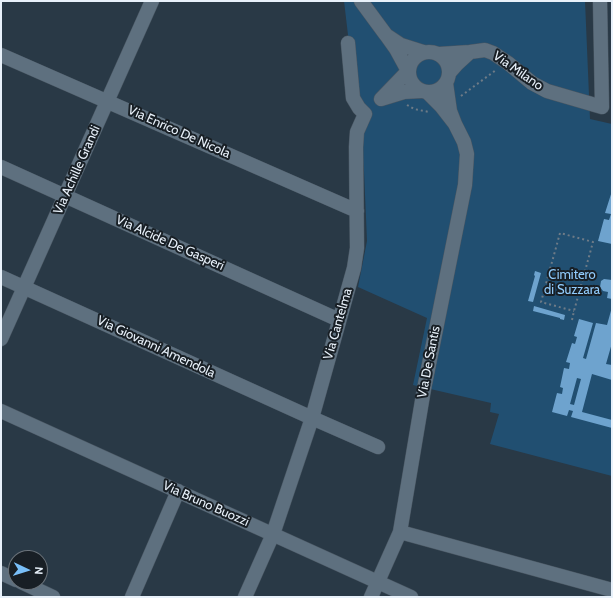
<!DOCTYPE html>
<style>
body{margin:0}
#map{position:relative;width:613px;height:598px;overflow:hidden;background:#293946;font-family:Cabin,sans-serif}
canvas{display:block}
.frame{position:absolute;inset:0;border:2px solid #e8f1fa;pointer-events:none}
.north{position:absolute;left:8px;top:550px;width:40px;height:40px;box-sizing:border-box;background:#181f25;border:1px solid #6b737a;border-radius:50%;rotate:94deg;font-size:11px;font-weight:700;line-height:16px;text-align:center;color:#e8f1fa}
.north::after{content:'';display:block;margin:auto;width:14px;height:18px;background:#79bff8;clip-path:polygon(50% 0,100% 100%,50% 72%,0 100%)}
</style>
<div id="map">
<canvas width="613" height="598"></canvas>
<div class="frame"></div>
<div class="north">N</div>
</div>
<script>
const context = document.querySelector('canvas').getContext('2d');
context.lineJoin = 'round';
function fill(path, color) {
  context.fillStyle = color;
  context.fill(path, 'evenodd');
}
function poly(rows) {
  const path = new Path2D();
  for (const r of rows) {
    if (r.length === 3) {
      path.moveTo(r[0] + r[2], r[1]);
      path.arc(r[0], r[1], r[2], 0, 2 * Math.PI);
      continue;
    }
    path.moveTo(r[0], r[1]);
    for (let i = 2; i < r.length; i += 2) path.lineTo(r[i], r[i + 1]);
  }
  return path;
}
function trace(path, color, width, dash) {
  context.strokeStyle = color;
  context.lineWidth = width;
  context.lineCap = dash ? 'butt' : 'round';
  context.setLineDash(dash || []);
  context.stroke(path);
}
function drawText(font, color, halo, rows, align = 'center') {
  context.font = font + ' Cabin,sans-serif';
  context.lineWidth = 4;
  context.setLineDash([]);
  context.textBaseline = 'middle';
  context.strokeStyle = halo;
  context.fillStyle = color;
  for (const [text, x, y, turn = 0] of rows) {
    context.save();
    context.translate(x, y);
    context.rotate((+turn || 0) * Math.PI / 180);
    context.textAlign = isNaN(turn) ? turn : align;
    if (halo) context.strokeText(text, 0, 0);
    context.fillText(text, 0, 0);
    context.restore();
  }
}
fill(poly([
 [344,1,585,1,590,119,612,124,612,476,490,444,499,414,490,412,491,403,413,385,427,318,358,287,367,241,364,171]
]), '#214f71');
fill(poly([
 [612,191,612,244,598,241,604,219,609,220,611,214,605,213],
 [535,271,541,273,533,302,528,301,535,276,534,275],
 [604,279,612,280,612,299,607,298,608,292,603,291,600,287,601,281],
 [534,306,565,315,564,320,560,319,560,318,533,311],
 [612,307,612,343,606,364,612,365,612,380,592,374,582,412,612,420,612,428,571,417,573,411,569,410,567,416,552,412,557,393,562,394,563,388,560,387,564,368,569,369,570,363,566,362,572,343,575,344,577,337,574,336,579,319,593,323,583,358,586,359,596,323,607,325],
 [577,378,581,379,574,405,570,404]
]), '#6ea3ce');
const street = poly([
 [361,1,386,35],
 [429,72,20],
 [470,52,485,50,493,53,508,63,532,83,547,91,602,107,600,1],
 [439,54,470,52,457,64,449,73],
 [1,55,357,211],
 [421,91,404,92,381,99,408,71,396,49,386,35,401,45,423,52],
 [427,92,441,106,455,124,450,111,446,83],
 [1,167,339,320],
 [1,277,312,418,378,447],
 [1,339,152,1],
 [1,411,411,597],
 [400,532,612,590],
 [1,573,16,580],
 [21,582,53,597],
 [132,597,178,491],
 [245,597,273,534,312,418,354,268,357,248,356,147,357,132,365,114,359,108,353,98,348,43],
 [371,597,400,532,424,389,465,185,467,154,464,142,455,124]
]);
trace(street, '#495662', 15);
trace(poly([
 [461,96,496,70],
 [407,105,414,109,429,112],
 [550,269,583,278],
 [572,320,574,311,593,242,560,233,541,302,574,311]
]), '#6e7b87', 2, [2, 3]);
trace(street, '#5e707f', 14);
drawText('13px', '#e8f1fa', '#181f25', [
 ["Via Milano",518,71,35],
 ["Via Enrico De Nicola",179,132,24],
 ["Via Achille Grandi",77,170,-66],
 ["Via Alcide De Gasperi",170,243,24],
 ["Via Cantelma",338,324,-74],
 ["Via Giovanni Amendola",156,347,25],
 ["Via De Santis",429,362,-79],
 ["Via Bruno Buozzi",206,504,24]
]);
drawText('13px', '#92cdfe', '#181f25', [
 ["Cimitero",572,275],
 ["di Suzzara",572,290]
]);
</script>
